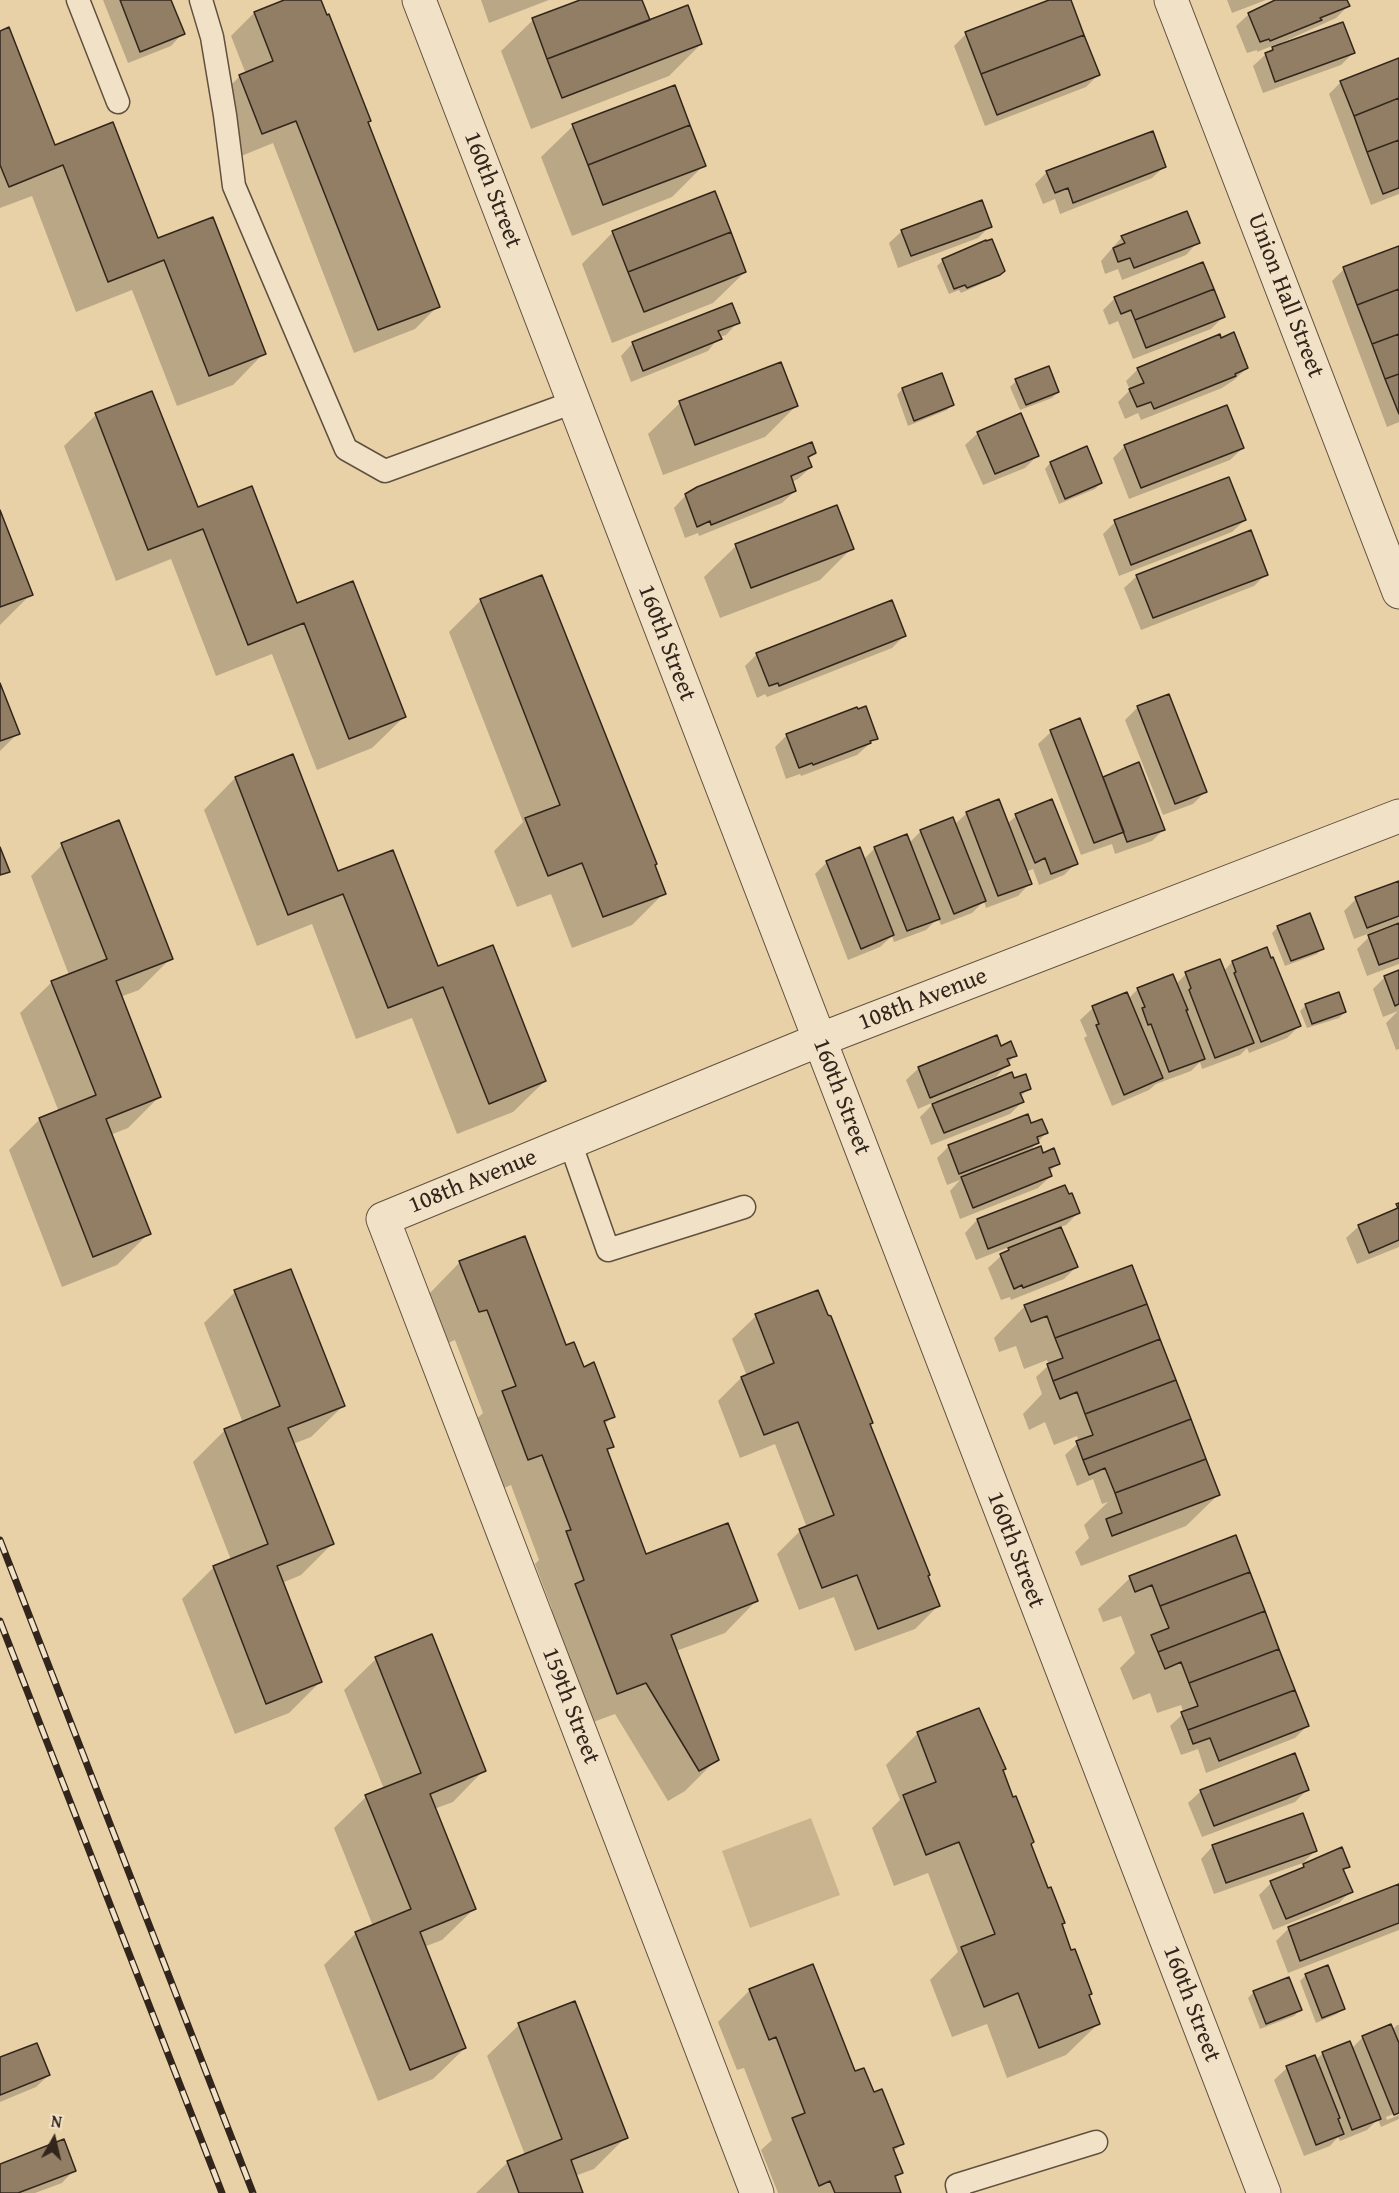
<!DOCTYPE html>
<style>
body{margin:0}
#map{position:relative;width:1399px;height:2193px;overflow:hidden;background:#e9d1a7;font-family:"Gentium Book Plus",serif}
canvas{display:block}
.north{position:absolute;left:24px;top:2109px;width:60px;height:60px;-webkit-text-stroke:4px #f1e1c6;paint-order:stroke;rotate:8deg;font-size:16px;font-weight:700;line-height:24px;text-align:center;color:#32251c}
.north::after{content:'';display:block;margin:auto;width:21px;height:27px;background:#32251c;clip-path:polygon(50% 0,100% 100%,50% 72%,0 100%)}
</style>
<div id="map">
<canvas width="1399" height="2193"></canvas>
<div class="north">N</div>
</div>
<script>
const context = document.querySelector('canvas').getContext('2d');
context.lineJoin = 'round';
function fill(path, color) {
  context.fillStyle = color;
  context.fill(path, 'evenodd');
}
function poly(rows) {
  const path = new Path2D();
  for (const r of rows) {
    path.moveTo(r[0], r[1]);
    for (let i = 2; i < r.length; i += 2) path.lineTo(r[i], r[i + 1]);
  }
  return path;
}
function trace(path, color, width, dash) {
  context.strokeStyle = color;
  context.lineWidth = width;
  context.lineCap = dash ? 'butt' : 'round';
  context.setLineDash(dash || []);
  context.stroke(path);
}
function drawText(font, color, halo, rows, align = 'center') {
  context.font = font + ' "Gentium Book Plus",serif';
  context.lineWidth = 5;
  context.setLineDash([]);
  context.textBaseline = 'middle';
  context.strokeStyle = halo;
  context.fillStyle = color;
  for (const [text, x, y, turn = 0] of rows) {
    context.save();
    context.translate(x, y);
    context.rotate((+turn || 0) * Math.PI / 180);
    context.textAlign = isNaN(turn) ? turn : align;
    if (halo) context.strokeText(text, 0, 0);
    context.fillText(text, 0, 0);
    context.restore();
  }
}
fill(poly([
 [811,1818,840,1895,750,1928,722,1851]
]), '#cab48f');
fill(poly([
 [103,0,170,0,183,33,171,46,128,63],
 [288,0,320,0,369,121,367,123,438,306,415,329,354,353,273,143,239,157,217,99,240,76,246,74,231,36,254,13],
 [481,0,549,0,489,23],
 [584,0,641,0,649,22,701,44,669,76,531,129,501,51,533,20],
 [1053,0,1069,0,1098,75,1086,87,985,126,954,46,966,34],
 [1227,0,1266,0,1232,13],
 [1279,0,1346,0,1348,6,1336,18,1281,43,1282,45,1353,53,1341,65,1263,93,1253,66,1277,44,1257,52,1257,50,1247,53,1236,26,1249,14],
 [0,33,54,147,157,240,264,353,233,385,177,406,132,290,76,312,32,196,0,208],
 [1399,59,1399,194,1371,205,1329,94,1341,82],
 [573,126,704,165,672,197,572,236,541,157],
 [1165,166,1152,178,1060,214,1055,199,1043,204,1035,184,1047,172],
 [990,226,978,238,898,268,889,243,902,231],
 [613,232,745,272,713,303,612,343,582,264],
 [1122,237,1198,242,1186,255,1122,280,1118,269,1105,274,1101,261],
 [1399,247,1399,422,1387,427,1332,281,1344,269],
 [943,260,1003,271,997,277,961,293,959,290,949,294,937,266],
 [1115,298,1223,317,1211,329,1133,359,1118,321,1109,325,1103,310],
 [738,322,726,335,719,337,708,351,631,382,621,356,633,343],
 [781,364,796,406,765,437,663,475,648,434,680,403],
 [1247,368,1234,380,1222,388,1141,420,1138,413,1125,419,1118,402,1130,390,1126,381,1138,369],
 [941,375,952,404,947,410,908,426,897,395,902,389],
 [1016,381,1058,392,1052,398,1020,410,1010,387],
 [96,415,297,605,404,717,372,748,317,770,272,654,216,676,171,559,116,581,64,446],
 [978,433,1038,455,1025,468,983,485,965,445],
 [1125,446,1243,448,1230,460,1129,499,1113,458],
 [814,453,808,459,811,467,798,479,791,482,795,491,782,503,699,536,698,533,685,538,674,508,686,495],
 [1050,463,1101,483,1095,489,1059,504,1045,469],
 [0,515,31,594,0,625],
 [1245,520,1232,532,1119,576,1103,534,1115,522],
 [736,546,852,548,820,580,720,618,704,577],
 [1266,574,1254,586,1141,630,1124,588,1137,576],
 [481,600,653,866,664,893,632,925,572,948,551,894,517,907,494,851,523,822,449,632],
 [904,636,892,648,767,697,765,694,757,698,745,666,757,654],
 [0,687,18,733,0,751],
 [1168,695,1205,792,1193,804,1163,815,1125,720,1137,708],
 [1079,720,1102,779,1138,764,1164,829,1152,841,1115,854,1112,844,1081,855,1038,744,1051,732],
 [787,735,876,738,857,755,801,776,800,774,786,779,775,747],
 [292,756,337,873,437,968,545,1081,513,1112,457,1134,412,1018,356,1039,312,924,257,946,204,810,235,778],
 [967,813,1007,824,1016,816,1076,863,1064,875,1039,885,1033,869,1026,872,1030,883,1018,896,986,908,984,901,972,913,941,925,938,918,926,930,894,942,892,936,880,947,848,960,815,874,827,862,863,860,875,848,909,843,921,831,954,825],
 [62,845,171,958,139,990,120,997,159,1097,128,1128,110,1135,149,1233,117,1265,62,1287,9,1150,40,1119,59,1112,20,1013,52,982,69,975,31,876],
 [1399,882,1399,922,1354,939,1344,911,1356,899],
 [1399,925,1399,964,1367,976,1357,949,1369,937],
 [1278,927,1322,948,1317,954,1285,966,1272,933],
 [1232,962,1299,1026,1287,1038,1249,1053,1247,1048,1240,1055,1202,1069,1200,1062,1191,1071,1156,1084,1149,1090,1112,1106,1084,1038,1087,1036,1080,1020,1093,1008,1126,994,1128,999,1138,989,1176,984,1186,974,1223,972],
 [1399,972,1399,1049,1396,1050,1386,1023,1398,1011,1383,1017,1373,989,1385,977],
 [1306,1005,1345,1012,1339,1018,1307,1028,1300,1011],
 [1000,1048,1015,1055,996,1077,968,1088,969,1091,1014,1080,1029,1088,1020,1097,1022,1102,1010,1114,931,1145,920,1117,936,1101,918,1109,906,1080,919,1068],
 [1030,1125,1046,1133,1028,1153,1042,1154,1058,1163,1049,1172,1051,1176,1038,1188,960,1219,950,1191,960,1180,947,1185,937,1158,949,1146],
 [1064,1186,1078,1213,1066,1225,1060,1227,1076,1267,1064,1279,1011,1300,1010,1297,1001,1300,988,1268,1012,1246,976,1260,965,1233,977,1220],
 [1399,1205,1399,1247,1357,1264,1346,1238,1359,1226,1390,1213],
 [460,1262,566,1347,583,1369,613,1416,604,1425,612,1446,606,1452,646,1556,756,1601,725,1633,676,1651,717,1759,685,1791,668,1801,615,1714,585,1725,544,1616,552,1609,535,1564,539,1560,511,1485,497,1491,471,1424,483,1413,455,1340,448,1343,429,1294],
 [1131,1267,1218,1495,1186,1526,1081,1566,1075,1552,1089,1538,1084,1525,1108,1502,1102,1504,1093,1479,1077,1486,1065,1455,1079,1442,1077,1436,1054,1445,1045,1422,1029,1430,1023,1414,1042,1394,1036,1377,1049,1365,1047,1360,1024,1369,1016,1346,999,1352,994,1338,1025,1306],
 [235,1292,343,1406,311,1437,293,1444,332,1544,301,1575,282,1583,321,1681,289,1713,235,1734,182,1599,214,1567,231,1560,193,1462,225,1430,243,1423,204,1323],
 [756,1316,868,1425,938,1606,915,1629,855,1651,834,1597,799,1610,777,1554,800,1531,807,1528,775,1444,740,1458,718,1401,741,1378,747,1376,732,1339],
 [1235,1537,1307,1726,1295,1738,1206,1773,1198,1749,1181,1755,1170,1726,1184,1713,1181,1705,1157,1713,1150,1693,1133,1700,1120,1668,1135,1653,1121,1616,1103,1622,1098,1609,1130,1578],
 [376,1659,484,1770,453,1802,434,1809,474,1909,442,1940,424,1947,465,2048,433,2079,378,2101,324,1965,356,1933,373,1926,334,1828,366,1797,384,1789,344,1690],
 [918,1733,1002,1771,1070,1951,1090,1994,1088,1996,1098,2024,1066,2055,1007,2078,987,2024,952,2037,930,1980,958,1952,928,1873,894,1886,872,1828,900,1800,886,1765],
 [1307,1790,1295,1802,1202,1837,1188,1803,1201,1791],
 [1213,1846,1315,1851,1303,1863,1214,1894,1201,1859],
 [1304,1865,1348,1866,1343,1872,1351,1891,1339,1903,1273,1930,1259,1895,1271,1883,1297,1872],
 [1399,1886,1399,1930,1288,1973,1276,1941,1289,1928],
 [1306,1975,1343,2009,1337,2014,1316,2023,1300,1981],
 [750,1990,854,2073,873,2094,902,2144,893,2152,901,2172,894,2179,900,2193,778,2193,761,2150,772,2140,744,2068,737,2070,718,2022],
 [1254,1992,1300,2010,1294,2016,1260,2029,1248,1998],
 [574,2003,626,2137,594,2169,575,2176,582,2193,476,2193,508,2162,525,2155,487,2056,519,2025],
 [1397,2025,1399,2025,1399,2112,1386,2117,1387,2120,1399,2115,1399,2119,1381,2127,1378,2119,1367,2130,1340,2141,1338,2137,1330,2146,1304,2156,1274,2080,1287,2068,1314,2057,1315,2061,1323,2053,1352,2048,1363,2037,1392,2030],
 [0,2059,49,2075,36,2087,0,2102],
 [0,2166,74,2170,62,2183,35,2193,0,2193]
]), '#0003');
const building = poly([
 [120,0,171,0,185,34,140,52,120,0],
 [284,0,321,0,327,15,329,14,371,121,368,122,440,307,378,330,296,121,262,134,239,75,273,61,254,12,284,0],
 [580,0,642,0,650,20,547,59,532,18,580,0],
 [1049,0,1071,0,1084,35,981,74,965,32,1049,0],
 [1275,0,1347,0,1350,6,1320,18,1322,20,1270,41,1269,39,1260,42,1248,13,1275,0],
 [688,5,702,44,562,98,547,59,688,5],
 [1343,22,1355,53,1275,82,1265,53,1273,50,1272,47,1343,22],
 [9,27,55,145,113,122,158,238,213,217,266,354,209,376,164,260,108,282,63,165,9,187,0,165,0,31,9,27],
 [1084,35,1100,75,997,115,981,74,1084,35],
 [1399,58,1399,98,1354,116,1340,81,1399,58],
 [675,85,690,125,588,165,572,124,675,85],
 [1399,98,1399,140,1367,152,1354,116,1399,98],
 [690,125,706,166,603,205,588,165,690,125],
 [1153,131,1166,167,1073,203,1068,188,1055,193,1046,171,1153,131],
 [1399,140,1399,188,1383,194,1367,152,1399,140],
 [715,191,731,232,628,272,612,231,715,191],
 [982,200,992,227,911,256,901,230,982,200],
 [1187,211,1200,243,1134,268,1130,258,1118,262,1113,248,1125,243,1121,236,1187,211],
 [731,232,746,272,644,312,628,272,731,232],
 [992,239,1005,271,1000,275,967,288,965,285,954,289,942,259,986,240,986,241,992,239],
 [1399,246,1399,289,1357,305,1343,267,1399,246],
 [1203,262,1214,289,1135,320,1131,310,1121,314,1114,297,1203,262],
 [1214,289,1225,317,1146,348,1135,320,1214,289],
 [1399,289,1399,334,1372,344,1357,305,1399,289],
 [732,303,740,323,718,331,722,339,643,371,632,342,732,303],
 [1234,332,1248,368,1235,374,1236,376,1154,409,1151,402,1137,407,1129,389,1144,383,1137,368,1220,334,1221,338,1234,332],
 [1399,334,1399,374,1385,379,1372,344,1399,334],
 [781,362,798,406,695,445,679,401,781,362],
 [1049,366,1059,392,1026,405,1015,379,1049,366],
 [942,373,954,405,914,421,902,388,942,373],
 [1399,374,1399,414,1385,379,1399,374],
 [152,391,198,507,252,486,297,603,353,581,406,717,349,739,304,623,248,645,203,529,148,550,95,413,152,391],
 [1227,405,1244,448,1141,488,1124,445,1227,405],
 [1021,413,1039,456,995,474,977,432,1021,413],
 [812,442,816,453,808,457,812,467,791,476,796,491,711,525,710,521,697,527,685,494,697,487,812,442],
 [1087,446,1102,483,1065,499,1050,462,1087,446],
 [1229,477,1246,520,1131,565,1114,520,1229,477],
 [837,505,854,549,751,588,735,544,837,505],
 [0,510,33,595,0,607,0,510],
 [1251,530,1268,575,1153,618,1136,575,1251,530],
 [542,575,657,864,655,865,666,894,603,917,582,863,548,876,525,818,560,805,480,599,542,575],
 [892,600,906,636,779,686,778,683,769,686,756,653,892,600],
 [0,683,20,734,0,741,0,683],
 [1169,694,1207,792,1175,804,1137,706,1169,694],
 [866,706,878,739,870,741,871,743,813,765,812,763,799,768,786,734,857,707,858,709,866,706],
 [1080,718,1124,832,1094,843,1050,730,1080,718],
 [293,754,338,871,393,850,438,966,493,945,546,1081,489,1104,443,987,388,1008,343,894,288,915,235,777,293,754],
 [1139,762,1165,830,1127,842,1103,777,1139,762],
 [999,799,1032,884,998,896,966,812,999,799],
 [1052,799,1078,864,1051,874,1045,858,1035,863,1015,814,1052,799],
 [953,817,986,901,954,914,920,830,953,817],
 [119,820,173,959,116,981,161,1097,106,1119,151,1234,93,1257,39,1118,96,1095,51,981,107,959,61,843,119,820],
 [907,834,940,919,907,931,874,847,907,834],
 [0,847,10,872,0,875,0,847],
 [860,847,894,935,861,949,826,861,860,847],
 [1399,881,1399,916,1367,928,1355,897,1399,881],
 [1310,913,1324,949,1291,961,1277,926,1310,913],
 [1399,923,1399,958,1379,965,1368,935,1399,923],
 [1267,947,1271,958,1273,957,1301,1026,1261,1042,1234,973,1236,972,1232,961,1267,947],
 [1220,959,1254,1043,1215,1058,1189,990,1191,988,1185,972,1220,959],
 [1399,970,1399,1004,1395,1006,1384,976,1399,970],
 [1173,974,1188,1010,1186,1010,1205,1059,1169,1072,1151,1024,1148,1025,1142,1008,1145,1007,1137,988,1173,974],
 [1127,992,1163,1078,1124,1095,1096,1025,1099,1024,1092,1006,1127,992],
 [1339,992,1346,1012,1312,1024,1305,1004,1339,992],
 [997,1035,1001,1046,1011,1041,1017,1056,1007,1059,1010,1065,930,1098,918,1067,997,1035],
 [1012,1072,1014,1078,1026,1074,1031,1089,1020,1093,1024,1102,944,1133,932,1104,1012,1072],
 [1028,1114,1031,1123,1042,1119,1048,1133,1037,1137,1039,1143,959,1174,948,1145,1028,1114],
 [1041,1146,1043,1153,1054,1148,1060,1164,1049,1168,1052,1176,973,1208,961,1177,1041,1146],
 [1065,1185,1069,1194,1072,1193,1080,1213,988,1249,977,1219,1065,1185],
 [1399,1203,1399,1240,1369,1253,1358,1225,1398,1208,1396,1204,1399,1203],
 [1061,1227,1078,1267,1023,1288,1022,1285,1014,1289,1000,1254,1009,1250,1008,1248,1061,1227],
 [525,1236,566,1345,574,1342,584,1367,594,1362,615,1417,604,1421,614,1447,607,1449,646,1554,728,1523,758,1601,671,1635,719,1760,699,1771,646,1683,617,1694,575,1584,584,1580,566,1531,571,1530,542,1455,528,1460,502,1391,516,1386,487,1310,479,1312,459,1261,525,1236],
 [1132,1265,1147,1304,1055,1338,1047,1316,1031,1322,1024,1305,1132,1265],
 [291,1269,345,1406,288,1428,334,1544,277,1566,322,1682,266,1704,213,1566,268,1544,224,1429,280,1406,234,1290,291,1269],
 [818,1290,828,1315,831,1316,873,1423,870,1424,930,1575,928,1576,940,1606,878,1629,857,1575,822,1588,799,1529,834,1515,798,1422,764,1435,741,1377,774,1363,755,1314,818,1290],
 [1147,1304,1160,1339,1053,1381,1047,1364,1063,1358,1055,1338,1147,1304],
 [1160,1339,1176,1380,1085,1414,1077,1392,1060,1399,1053,1381,1160,1339],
 [1176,1380,1191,1419,1083,1460,1076,1441,1093,1435,1085,1414,1176,1380],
 [1191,1419,1206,1459,1115,1493,1105,1468,1089,1475,1083,1460,1191,1419],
 [1206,1459,1220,1495,1112,1536,1106,1519,1122,1513,1115,1493,1206,1459],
 [1236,1535,1250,1572,1160,1606,1152,1585,1135,1592,1129,1576,1236,1535],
 [1250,1572,1265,1611,1158,1652,1151,1635,1169,1628,1160,1606,1250,1572],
 [1265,1611,1279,1649,1189,1683,1181,1662,1165,1669,1158,1652,1265,1611],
 [432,1634,486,1771,430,1794,476,1909,420,1932,466,2048,410,2070,355,1932,411,1909,365,1795,421,1773,375,1657,432,1634],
 [1279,1649,1295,1690,1188,1730,1181,1712,1198,1706,1189,1683,1279,1649],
 [1295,1690,1309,1726,1219,1761,1210,1738,1193,1744,1188,1730,1295,1690],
 [979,1708,1006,1769,1003,1770,1013,1797,1016,1796,1034,1842,1031,1844,1048,1888,1051,1887,1065,1923,1062,1924,1071,1950,1075,1949,1092,1994,1089,1995,1100,2024,1039,2048,1018,1993,984,2007,961,1947,995,1934,959,1842,926,1855,903,1795,936,1782,917,1732,979,1708],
 [1295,1753,1309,1790,1214,1826,1200,1790,1295,1753],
 [1303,1813,1317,1851,1226,1883,1212,1845,1303,1813],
 [1342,1847,1350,1867,1343,1869,1353,1892,1286,1919,1270,1881,1304,1867,1303,1864,1342,1847],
 [1399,1884,1399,1923,1300,1961,1288,1927,1399,1884],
 [813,1964,855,2071,864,2068,874,2092,882,2089,904,2144,893,2148,903,2173,895,2176,901,2193,835,2193,830,2181,819,2186,792,2118,805,2113,776,2037,769,2040,749,1989,813,1964],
 [1328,1965,1345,2009,1322,2018,1305,1974,1328,1965],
 [1289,1977,1302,2010,1266,2024,1253,1991,1289,1977],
 [575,2001,628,2138,571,2160,583,2193,519,2193,507,2161,562,2139,518,2023,575,2001],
 [1391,2024,1399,2043,1399,2113,1394,2115,1362,2036,1391,2024],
 [1350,2041,1381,2119,1352,2130,1322,2052,1350,2041],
 [37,2043,50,2075,0,2095,0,2057,37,2043],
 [1315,2055,1340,2118,1338,2119,1344,2134,1316,2145,1286,2066,1315,2055],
 [64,2139,76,2171,18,2193,0,2193,0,2164,64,2139]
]);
fill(building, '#917e64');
trace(building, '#32251c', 1.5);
const service = poly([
 [78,0,118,102],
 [201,0,212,37,225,115,234,186,346,449,385,471,574,402],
 [570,1142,608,1250,744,1207],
 [959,2193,957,2185,1096,2142]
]);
const minor = poly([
 [419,0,1264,2193],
 [1171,0,1399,592],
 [757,2193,383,1219,819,1040,1399,816]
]);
trace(service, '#60503f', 25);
trace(minor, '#60503f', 35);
trace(service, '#f1e1c6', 22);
trace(minor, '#f1e1c6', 33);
const rail = poly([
 [0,1540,253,2193],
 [0,1621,222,2193]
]);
trace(rail, '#32251c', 7);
trace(rail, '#f1e1c6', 4.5, [14]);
drawText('24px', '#32251c', '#f1e1c6', [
 ["160th Street",492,190,69],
 ["Union Hall Street",1285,296,69],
 ["160th Street",666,643,69],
 ["108th Avenue",923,1000,-21],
 ["160th Street",841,1097,69],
 ["108th Avenue",473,1182,-22],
 ["160th Street",1015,1550,69],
 ["159th Street",570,1706,69],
 ["160th Street",1191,2004,69]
]);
</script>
